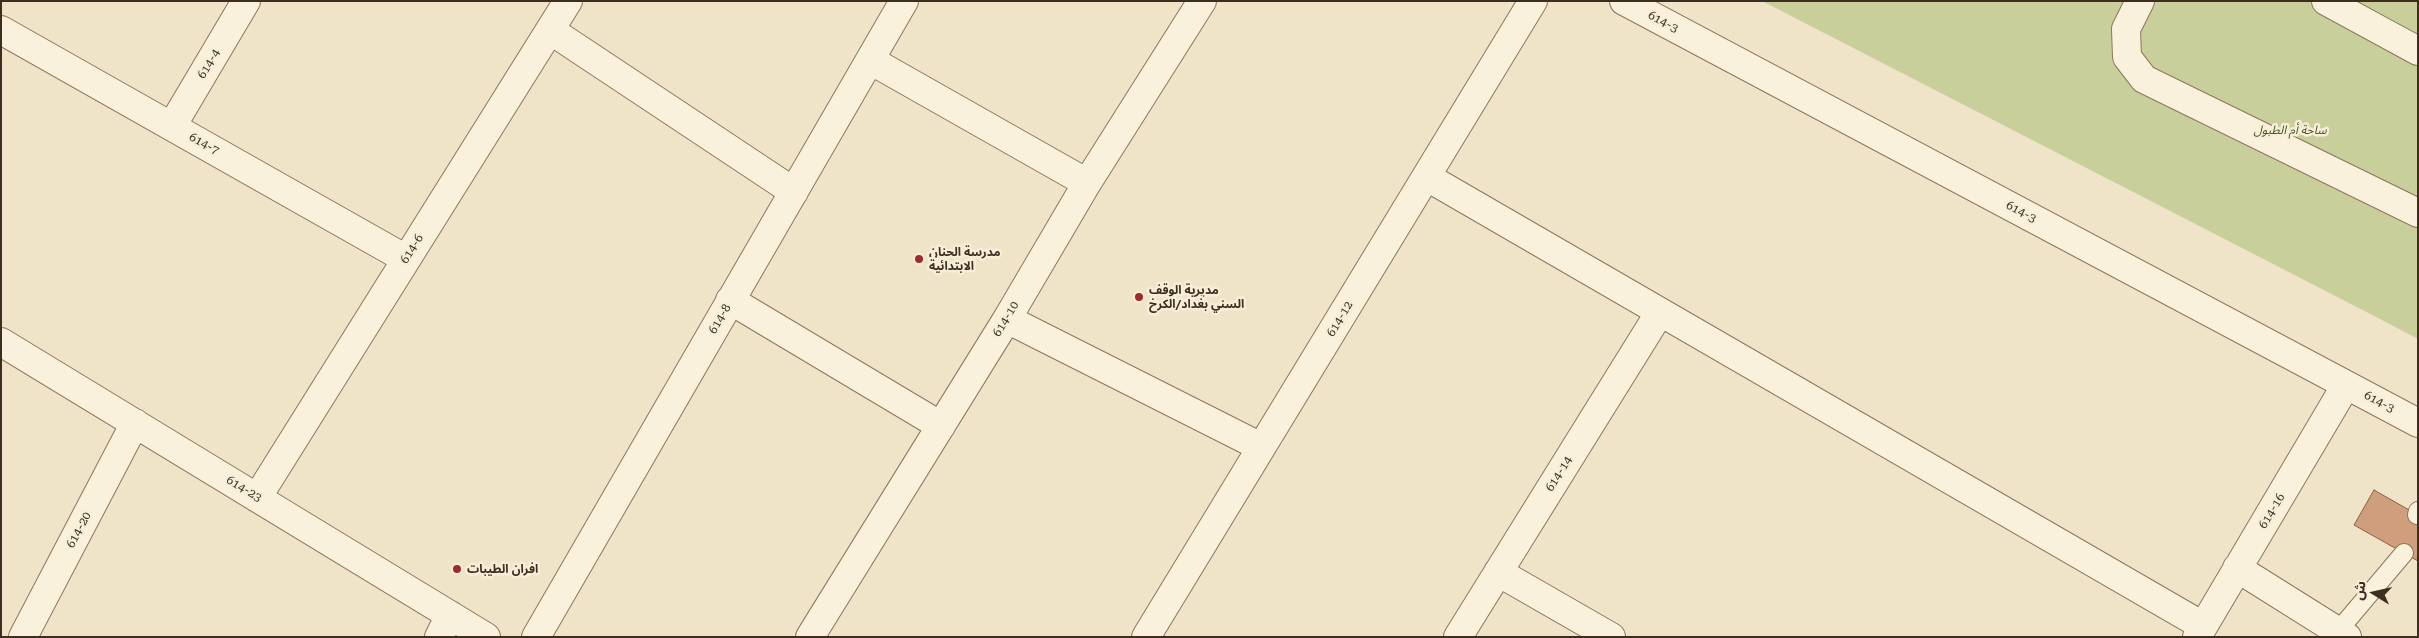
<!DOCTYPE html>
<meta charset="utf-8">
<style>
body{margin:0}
#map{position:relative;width:2419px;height:638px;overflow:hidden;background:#f0e4c8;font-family:"Roboto Serif","Noto Sans Arabic",serif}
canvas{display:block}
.frame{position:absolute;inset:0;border:2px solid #3d2e20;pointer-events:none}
.north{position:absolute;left:2349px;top:568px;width:50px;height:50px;-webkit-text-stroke:4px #f7eed8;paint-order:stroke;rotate:280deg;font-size:14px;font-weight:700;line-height:20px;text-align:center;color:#3d2e20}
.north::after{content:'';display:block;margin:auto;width:18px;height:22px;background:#3d2e20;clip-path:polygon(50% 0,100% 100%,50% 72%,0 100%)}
</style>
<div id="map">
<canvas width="2419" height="638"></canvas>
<div class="frame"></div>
<div class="north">ش</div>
</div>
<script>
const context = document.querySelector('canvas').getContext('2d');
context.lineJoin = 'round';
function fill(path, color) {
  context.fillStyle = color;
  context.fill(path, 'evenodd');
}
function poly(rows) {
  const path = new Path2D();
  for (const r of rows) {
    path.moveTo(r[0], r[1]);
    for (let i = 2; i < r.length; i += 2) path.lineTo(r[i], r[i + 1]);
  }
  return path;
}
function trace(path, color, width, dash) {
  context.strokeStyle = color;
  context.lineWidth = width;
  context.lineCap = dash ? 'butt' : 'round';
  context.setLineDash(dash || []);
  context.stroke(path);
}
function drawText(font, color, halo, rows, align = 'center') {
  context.font = font + ' "Roboto Serif","Noto Sans Arabic",serif';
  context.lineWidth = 5;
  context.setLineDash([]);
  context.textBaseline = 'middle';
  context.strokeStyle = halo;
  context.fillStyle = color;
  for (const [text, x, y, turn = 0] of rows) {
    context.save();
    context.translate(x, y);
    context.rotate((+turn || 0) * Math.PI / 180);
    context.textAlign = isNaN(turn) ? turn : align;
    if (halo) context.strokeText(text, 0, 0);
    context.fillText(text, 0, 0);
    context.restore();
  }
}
fill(poly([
 [1762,1,2418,1,2418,339,2380,319]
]), '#c9cf9b');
const building = poly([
 [2374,490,2418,515,2418,561,2354,525,2374,490]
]);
fill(building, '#cf9f7d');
trace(building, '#8d5f41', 1);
const lane = poly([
 [2417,515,2418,511],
 [2338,631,2404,553]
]);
const street = poly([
 [1624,1,2418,423],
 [2140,1,2126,29,2127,57,2144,79,2418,213],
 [2326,1,2418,51],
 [1,30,406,259],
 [550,30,794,192],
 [870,60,1087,183],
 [172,126,246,1],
 [1427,177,2203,626],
 [730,300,941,426],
 [1007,319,1261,447],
 [1,342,486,637],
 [257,498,568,1],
 [2237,568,2347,637],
 [1498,572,1611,637],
 [23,637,135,423],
 [439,637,450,615],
 [536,637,904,1],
 [810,637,1007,319,1087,183,1202,1],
 [1146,637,1533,1],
 [1458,637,1660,312],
 [2197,637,2346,385]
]);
trace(lane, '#8d765c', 20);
trace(street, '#8d765c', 30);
trace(lane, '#faf1dc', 18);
trace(street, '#faf1dc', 28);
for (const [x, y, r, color] of [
 [919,259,5,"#9e2a2b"],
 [1139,297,5,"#9e2a2b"],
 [457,569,5,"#9e2a2b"]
]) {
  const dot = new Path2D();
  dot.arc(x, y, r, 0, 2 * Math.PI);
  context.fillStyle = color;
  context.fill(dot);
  trace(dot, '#f7eed8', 2);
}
drawText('12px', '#3d2e20', '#f7eed8', [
 ["614-3",1663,22,28],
 ["614-4",209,64,-59],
 ["614-7",204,144,29],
 ["614-3",2021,212,28],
 ["614-6",412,249,-58],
 ["614-8",720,319,-60],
 ["614-10",1006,319,-59],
 ["614-12",1340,319,-59],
 ["614-3",2379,402,28],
 ["614-14",1559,474,-58],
 ["614-23",244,489,31],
 ["614-16",2272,511,-59],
 ["614-20",79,530,-62]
]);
drawText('italic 12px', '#4d5a26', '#f7eed8', [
 ["ساحة أم الطبول",2290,130]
]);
drawText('bold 12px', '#3d2e20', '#f7eed8', [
 ["مدرسة الحنان",929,252],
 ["الابتدائية",929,266],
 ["مديرية الوقف",1149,290],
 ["السني بغداد/الكرخ",1149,304],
 ["افران الطيبات",467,569]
], 'left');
</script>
